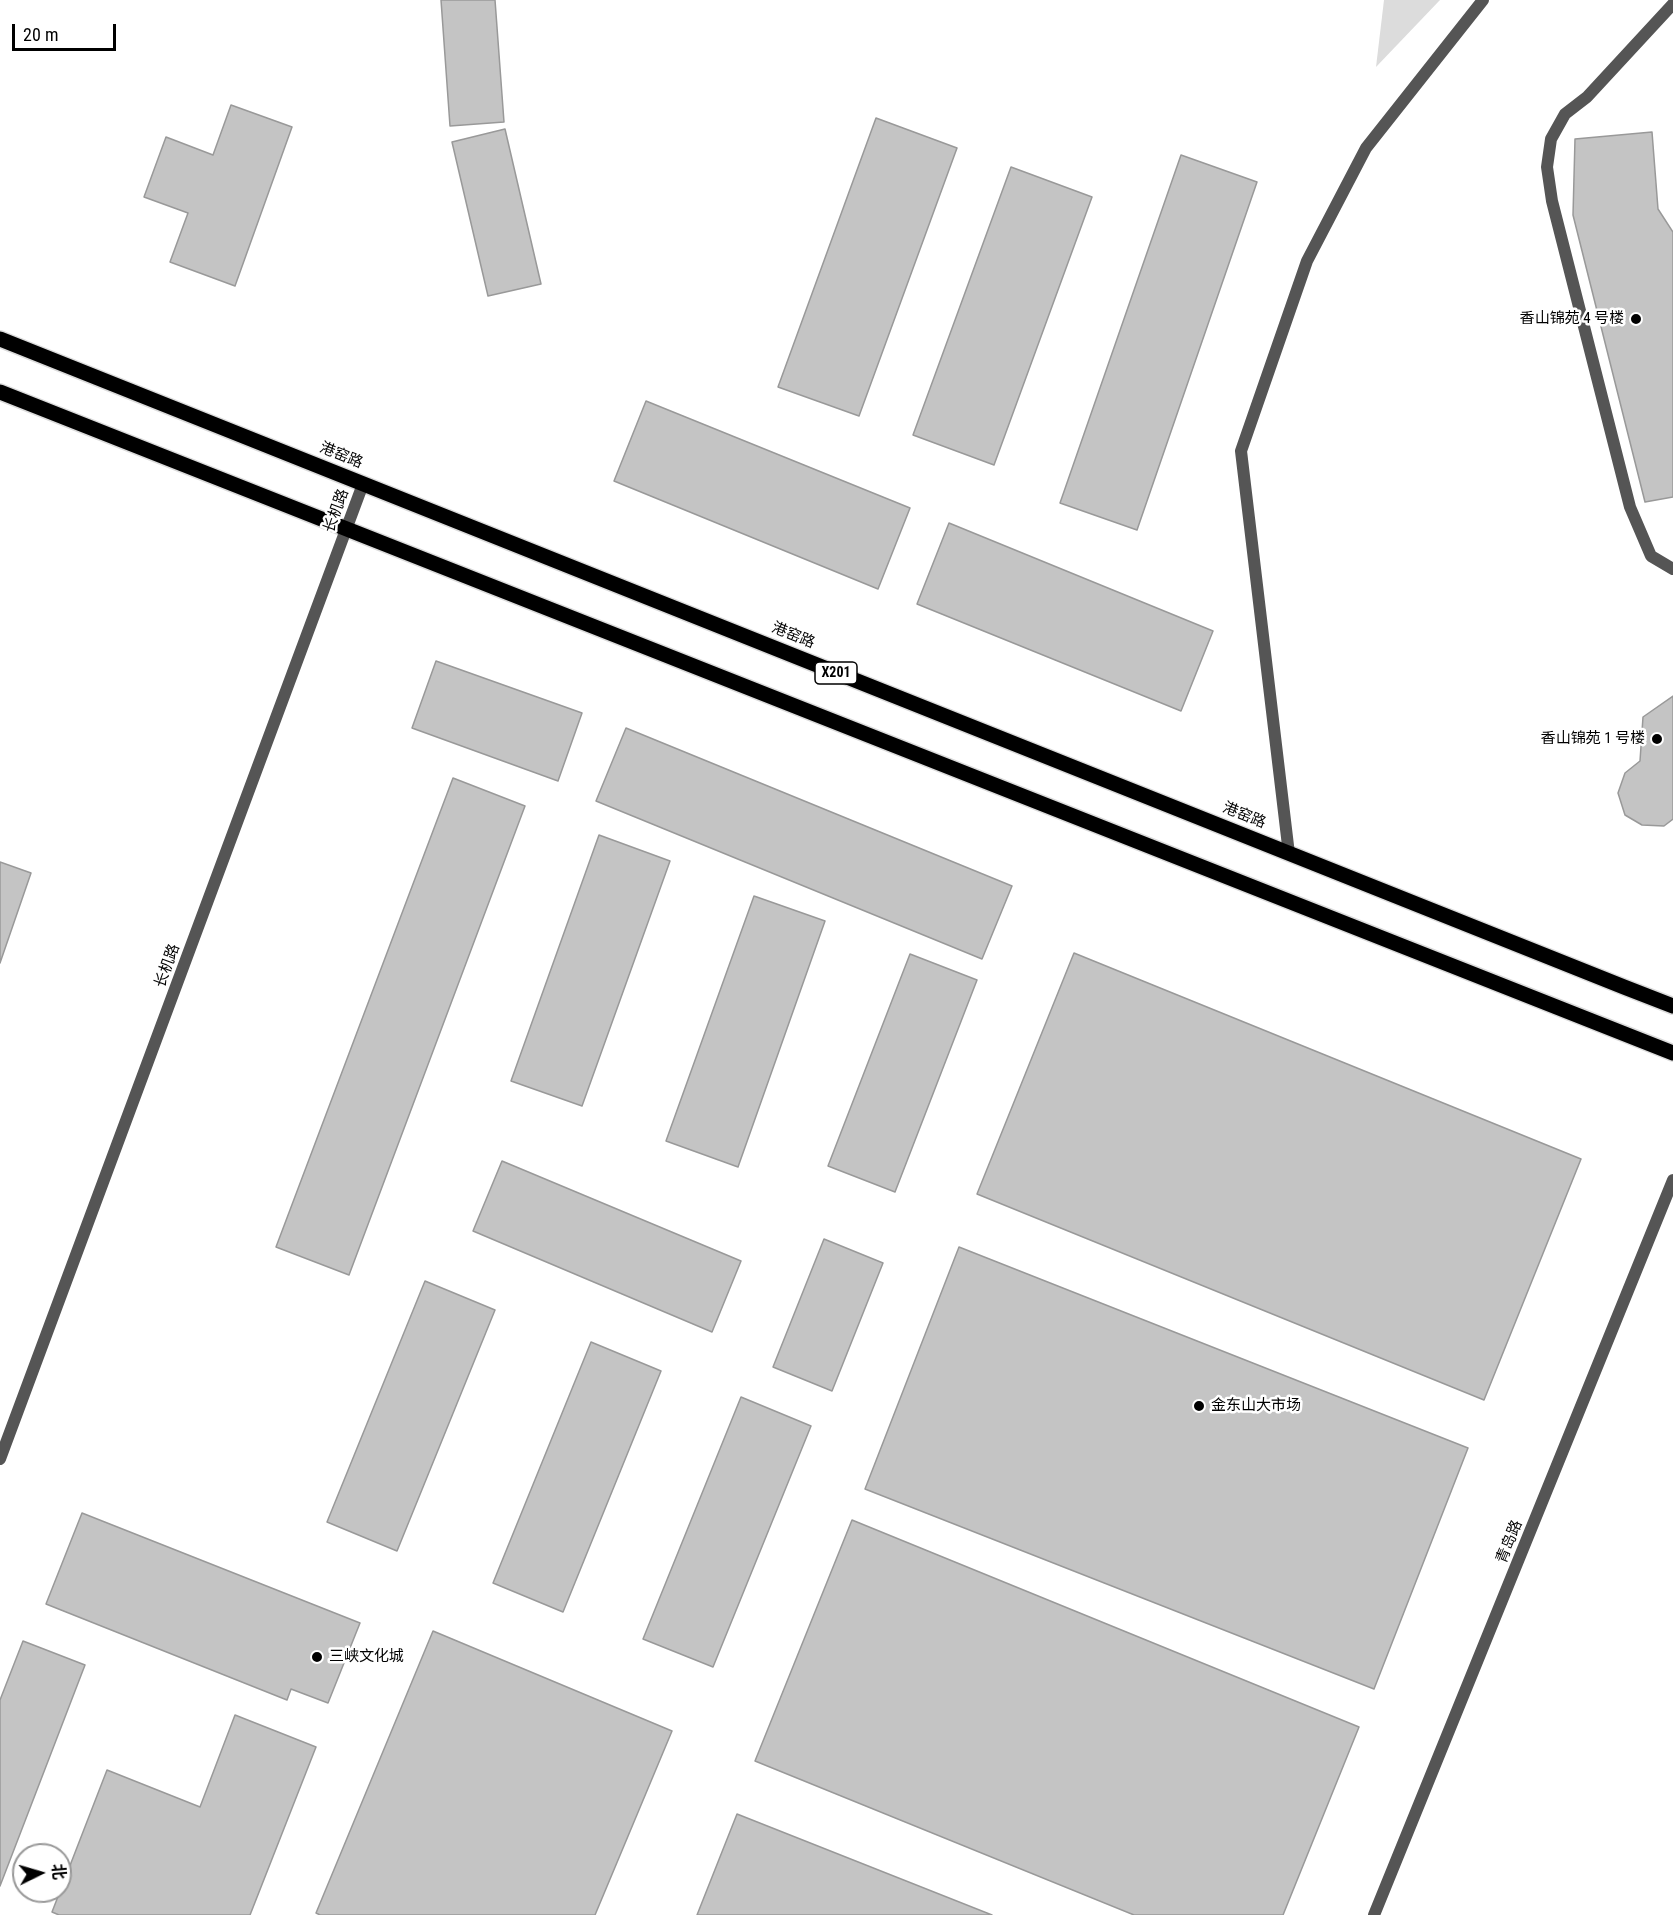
<!DOCTYPE html>
<meta charset="utf-8">
<style>
body{margin:0}
#map{position:relative;width:1673px;height:1915px;overflow:hidden;background:#fff;font-family:"Roboto Condensed","Noto Sans SC",sans-serif}
canvas{display:block}
.north{position:absolute;left:12px;top:1843px;width:60px;height:60px;box-sizing:border-box;background:#fff;border:2px solid #999;border-radius:50%;rotate:85deg;font-size:16px;font-weight:700;line-height:24px;text-align:center;color:#000}
.north::after{content:'';display:block;margin:auto;width:21px;height:27px;background:#000;clip-path:polygon(50% 0,100% 100%,50% 72%,0 100%)}
.scale{position:absolute;left:12px;top:24px;width:104px;height:27px;box-sizing:border-box;border:3px solid #000;border-top:0;padding-left:8px;font-size:18px;line-height:21px;white-space:nowrap;color:#000;-webkit-text-stroke:4px #fff;paint-order:stroke}
</style>
<div id="map">
<canvas width="1673" height="1915"></canvas>
<div class="north">北</div>
<div class="scale">20 m</div>
</div>
<script>
const context = document.querySelector('canvas').getContext('2d');
context.lineJoin = 'round';
function fill(path, color) {
  context.fillStyle = color;
  context.fill(path, 'evenodd');
}
function poly(rows) {
  const path = new Path2D();
  for (const r of rows) {
    path.moveTo(r[0], r[1]);
    for (let i = 2; i < r.length; i += 2) path.lineTo(r[i], r[i + 1]);
  }
  return path;
}
function trace(path, color, width, dash) {
  context.strokeStyle = color;
  context.lineWidth = width;
  context.lineCap = dash ? 'butt' : 'round';
  context.setLineDash(dash || []);
  context.stroke(path);
}
function drawText(font, color, halo, rows, align = 'center') {
  context.font = font + ' "Roboto Condensed","Noto Sans SC",sans-serif';
  context.lineWidth = 5;
  context.setLineDash([]);
  context.textBaseline = 'middle';
  context.strokeStyle = halo;
  context.fillStyle = color;
  for (const [text, x, y, turn = 0] of rows) {
    context.save();
    context.translate(x, y);
    context.rotate((+turn || 0) * Math.PI / 180);
    context.textAlign = isNaN(turn) ? turn : align;
    if (halo) context.strokeText(text, 0, 0);
    context.fillText(text, 0, 0);
    context.restore();
  }
}
fill(poly([
 [1384,0,1440,0,1376,67]
]), '#dcdcdc');
const building = poly([
 [441,0,495,0,504,122,450,126,441,0],
 [231,105,292,127,235,286,170,262,188,213,144,197,166,137,213,155,231,105],
 [876,118,957,148,859,416,778,387,876,118],
 [505,129,541,284,488,296,452,142,505,129],
 [1652,132,1658,209,1673,232,1673,497,1645,502,1573,215,1575,139,1652,132],
 [1181,155,1257,182,1137,530,1060,503,1181,155],
 [1011,167,1092,197,994,465,913,435,1011,167],
 [646,401,910,508,878,589,614,481,646,401],
 [949,523,1213,631,1181,711,917,604,949,523],
 [436,661,582,713,558,781,412,728,436,661],
 [1673,696,1673,819,1664,826,1642,825,1625,815,1618,793,1625,773,1640,761,1643,717,1673,696],
 [626,728,1012,886,982,959,596,801,626,728],
 [453,778,525,806,349,1275,276,1247,453,778],
 [599,835,670,861,582,1106,511,1081,599,835],
 [0,862,31,873,0,963,0,862],
 [754,896,825,921,738,1167,666,1141,754,896],
 [1074,953,1581,1159,1484,1400,977,1194,1074,953],
 [910,954,977,980,895,1192,828,1166,910,954],
 [502,1161,741,1261,712,1332,473,1231,502,1161],
 [824,1239,883,1263,832,1391,773,1367,824,1239],
 [959,1247,1468,1448,1374,1689,865,1489,959,1247],
 [425,1281,495,1310,397,1551,327,1522,425,1281],
 [591,1342,661,1371,563,1612,493,1583,591,1342],
 [741,1397,811,1426,713,1667,643,1639,741,1397],
 [82,1513,360,1623,328,1703,291,1689,287,1700,46,1604,82,1513],
 [852,1520,1359,1727,1283,1915,1134,1915,755,1761,852,1520],
 [433,1631,672,1731,595,1915,320,1915,316,1913,433,1631],
 [23,1641,85,1665,0,1886,0,1700,23,1641],
 [235,1715,316,1747,250,1915,59,1915,52,1912,107,1770,200,1807,235,1715],
 [737,1814,992,1915,697,1915,737,1814]
]);
fill(building, '#c4c4c4');
trace(building, '#999', 1.5);
const primary = poly([
 [0,339,1624,987,1673,1006],
 [0,392,1673,1053]
]);
trace(primary, '#dbdbdb', 18);
trace(poly([
 [1673,4,1587,97,1565,114,1551,139,1547,167,1552,201,1630,507,1651,556,1673,569]
]), '#555', 12);
trace(poly([
 [1289,854,1241,451,1307,261,1366,148,1483,0]
]), '#555', 12);
trace(poly([
 [0,1459,363,484],
 [1374,1915,1673,1180]
]), '#555', 12);
trace(primary, '#000', 15);
for (const [x, y, r, color] of [
 [1636,319,6,"#000"],
 [1657,739,6,"#000"],
 [1199,1406,6,"#000"],
 [317,1657,6,"#000"]
]) {
  const dot = new Path2D();
  dot.arc(x, y, r, 0, 2 * Math.PI);
  context.fillStyle = color;
  context.fill(dot);
  trace(dot, '#fff', 2);
}
for (const [x, y, w] of [
 [836,673,42]
]) {
  const box = new Path2D();
  box.roundRect(x - w / 2, y - 11, w, 22, 4.5);
  context.fillStyle = '#fff';
  context.fill(box);
  trace(box, '#000', 1.5);
}
drawText('bold 14px', '#000', null, [
 ["X201",836,673]
]);
drawText('15px', '#000', '#fff', [
 ["香山锦苑 4 号楼",1624,319],
 ["香山锦苑 1 号楼",1645,739],
 ["金东山大市场",1211,1406,"left"],
 ["三峡文化城",329,1657,"left"]
], 'right');
drawText('15px', '#000', '#fff', [
 ["港窑路",341,456,22],
 ["长机路",337,511,-70],
 ["港窑路",793,636,22],
 ["港窑路",1244,816,22],
 ["长机路",168,966,-70],
 ["青岛路",1510,1542,-68]
]);
</script>
